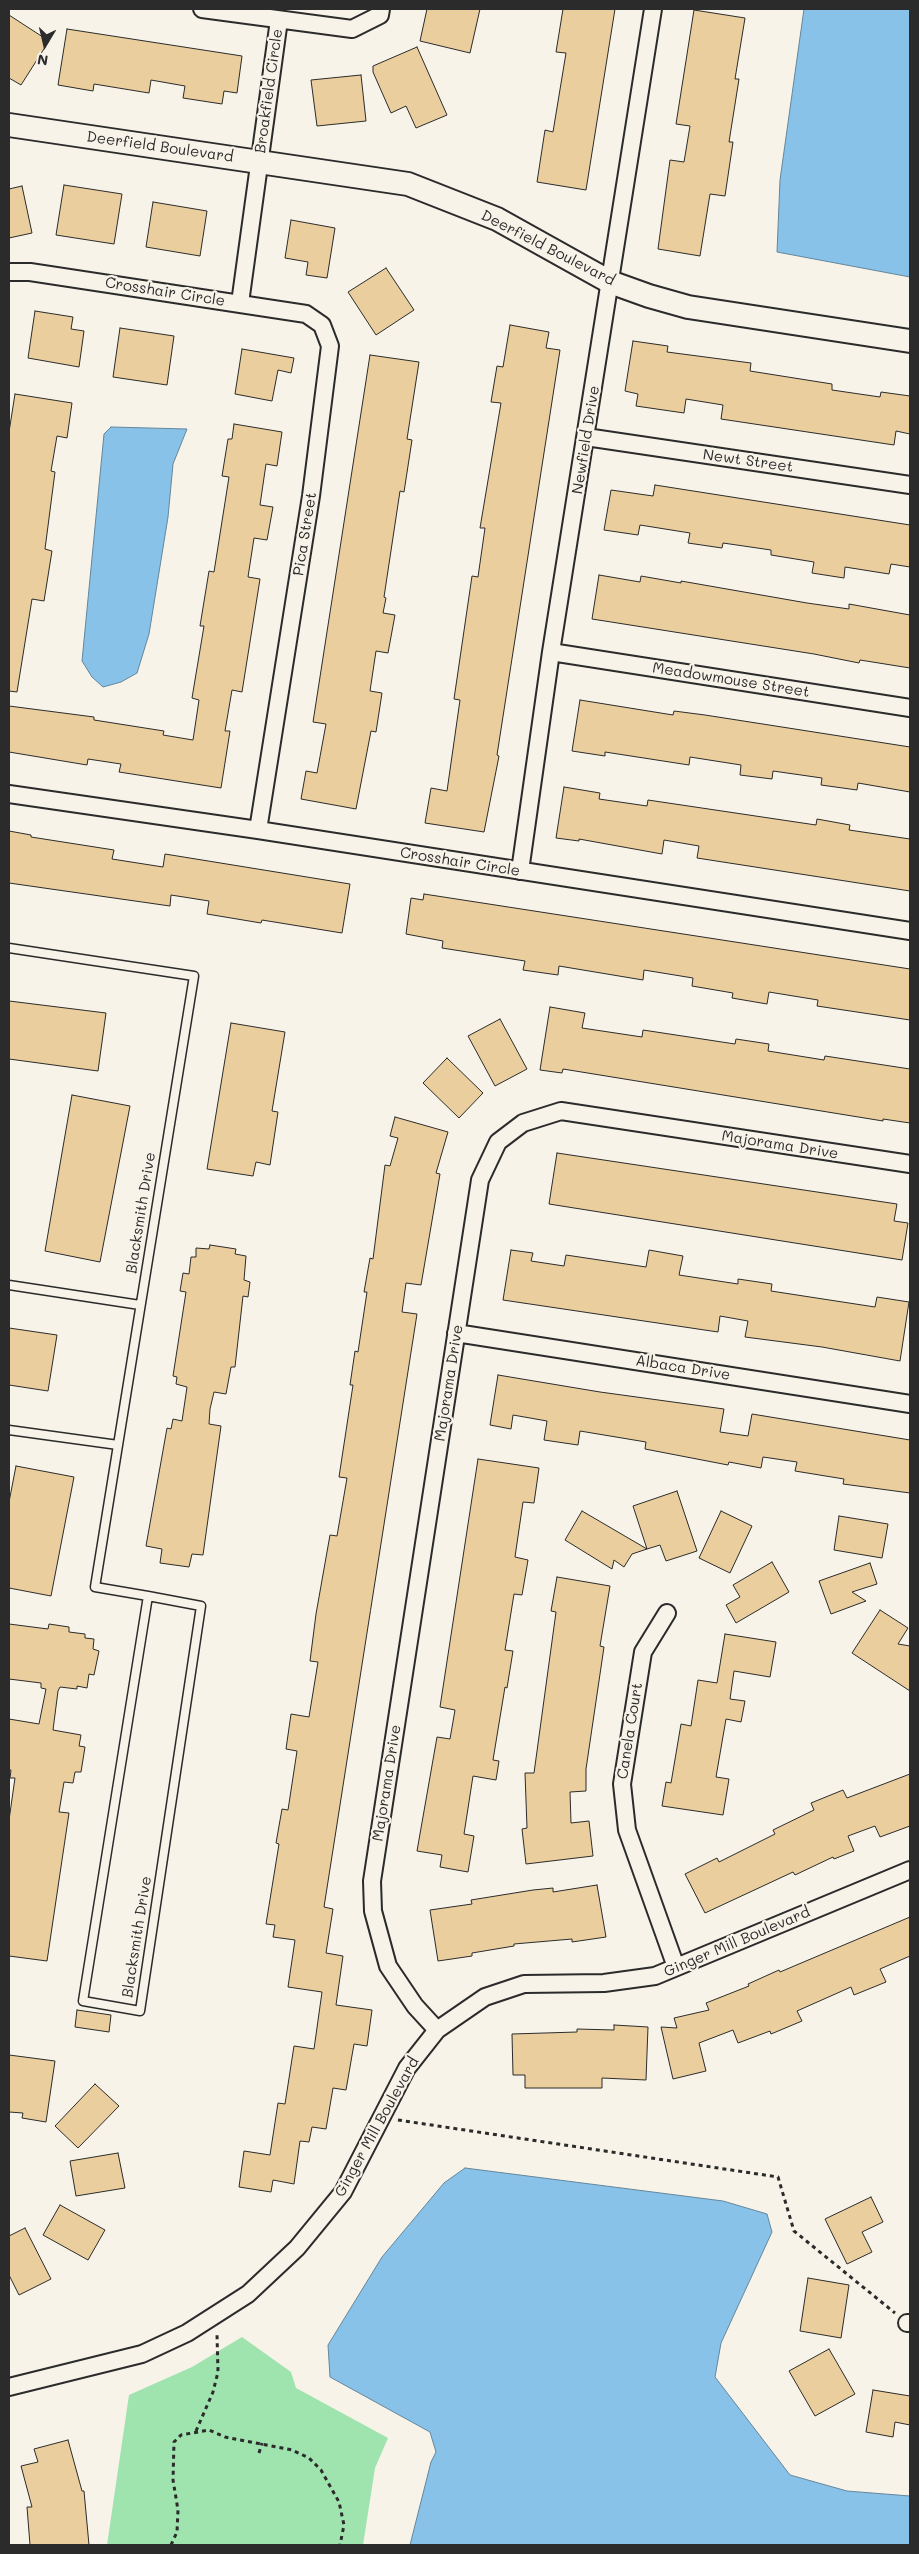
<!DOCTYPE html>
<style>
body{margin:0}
#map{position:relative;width:919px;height:2554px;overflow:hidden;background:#f7f3e8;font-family:Mali,sans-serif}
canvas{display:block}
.frame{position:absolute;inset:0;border:10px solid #2b2b2b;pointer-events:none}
.north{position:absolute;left:20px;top:20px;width:50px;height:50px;-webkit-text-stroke:4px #f7f3e8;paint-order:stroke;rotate:189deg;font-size:14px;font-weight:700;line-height:20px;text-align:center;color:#2b2b2b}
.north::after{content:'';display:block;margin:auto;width:18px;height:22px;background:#2b2b2b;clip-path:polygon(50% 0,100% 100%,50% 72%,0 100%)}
</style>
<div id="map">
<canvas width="919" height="2554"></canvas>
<div class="frame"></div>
<div class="north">N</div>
</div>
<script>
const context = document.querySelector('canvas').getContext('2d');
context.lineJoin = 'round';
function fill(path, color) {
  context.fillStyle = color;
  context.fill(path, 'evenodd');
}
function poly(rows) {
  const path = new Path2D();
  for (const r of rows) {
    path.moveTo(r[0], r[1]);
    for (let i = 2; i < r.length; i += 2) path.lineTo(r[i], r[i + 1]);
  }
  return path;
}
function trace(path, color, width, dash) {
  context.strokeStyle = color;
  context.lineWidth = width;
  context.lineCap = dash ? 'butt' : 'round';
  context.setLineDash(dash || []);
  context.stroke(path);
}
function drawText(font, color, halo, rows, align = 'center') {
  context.font = font + ' Mali,sans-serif';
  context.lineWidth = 4.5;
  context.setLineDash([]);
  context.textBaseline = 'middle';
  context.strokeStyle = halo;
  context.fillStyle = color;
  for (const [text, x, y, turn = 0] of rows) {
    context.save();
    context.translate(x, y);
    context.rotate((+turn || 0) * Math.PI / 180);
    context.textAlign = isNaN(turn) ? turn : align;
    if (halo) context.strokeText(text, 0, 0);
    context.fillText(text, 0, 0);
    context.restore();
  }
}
fill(poly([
 [242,2337,291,2372,296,2388,388,2438,375,2468,363,2545,107,2545,129,2395,192,2367]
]), '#9fe3ae');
const water = poly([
 [804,9,910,9,910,277,777,252,780,180,804,9],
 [111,427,187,429,173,464,168,517,149,634,137,673,121,682,103,687,92,677,82,661,104,434,111,427],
 [465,2168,723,2201,767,2214,772,2232,721,2343,715,2377,790,2475,847,2491,910,2496,910,2545,410,2545,431,2462,436,2452,430,2432,330,2377,328,2345,382,2257,444,2183,465,2168]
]);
fill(water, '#89c2e8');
trace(water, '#63869c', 1);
const building = poly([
 [427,9,480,9,470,53,420,41,427,9],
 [563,9,615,9,586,190,537,182,545,130,553,132,566,53,556,52,563,9],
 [694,10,745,18,735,79,739,79,729,142,733,142,725,196,710,194,700,256,658,249,670,160,684,162,690,126,676,124,694,10],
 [9,15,49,41,21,85,9,78,9,15],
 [67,29,242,56,237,93,224,91,222,104,183,98,185,86,151,80,149,93,94,84,93,91,58,85,67,29],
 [417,47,447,115,416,128,406,106,391,113,373,72,373,66,417,47],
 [361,75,366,121,317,126,311,80,361,75],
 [64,185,122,194,114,244,56,235,64,185],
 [22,186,32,233,9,238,9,189,22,186],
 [153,202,207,211,200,256,146,247,153,202],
 [291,220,335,228,327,278,306,275,308,262,285,258,291,220],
 [386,268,414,310,376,335,348,292,386,268],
 [35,311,73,317,71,329,84,331,79,367,28,358,35,311],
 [510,325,549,332,546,348,560,350,497,755,499,756,484,832,425,823,431,788,447,791,460,700,454,699,472,576,478,577,485,528,480,528,501,403,491,402,497,366,503,367,510,325],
 [120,328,174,336,167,385,113,377,120,328],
 [633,341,668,346,667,352,751,363,750,371,832,384,832,390,880,397,881,392,910,396,910,434,896,431,894,445,721,419,723,405,686,399,684,413,636,406,638,394,625,391,633,341],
 [242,349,294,358,291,373,278,370,272,401,235,394,242,349],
 [370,355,419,362,407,439,412,440,404,492,400,491,384,597,386,598,383,613,395,615,388,653,376,651,370,691,382,693,376,732,371,731,356,809,301,799,306,771,317,773,326,724,313,722,370,355],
 [15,394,72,403,67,438,57,436,51,471,55,472,45,549,52,551,44,601,32,599,17,692,9,691,9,432,15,394],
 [234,424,282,432,277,466,266,464,260,505,273,507,267,540,254,538,248,577,260,579,242,692,232,690,225,731,230,731,221,788,119,772,121,764,88,759,87,765,9,752,9,706,94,717,94,720,164,731,163,735,193,740,199,700,192,698,204,626,200,626,209,571,214,572,229,477,222,476,228,439,232,439,234,424],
 [655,485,910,525,910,567,891,564,889,574,845,567,844,578,812,573,814,562,771,555,771,550,723,543,722,548,688,543,690,533,640,525,638,535,604,530,611,490,653,496,655,485],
 [599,575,640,582,641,576,681,583,681,581,807,603,849,609,849,604,910,615,910,668,860,660,859,663,814,654,592,619,599,575],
 [580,700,673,715,674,711,705,715,910,747,910,792,858,783,857,790,821,785,822,778,773,771,772,779,740,775,741,765,690,757,689,765,605,752,605,756,572,751,580,700],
 [564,787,600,793,599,799,647,806,648,800,816,825,817,819,850,825,849,830,910,839,910,891,697,858,699,846,664,840,662,854,579,839,579,841,556,838,564,787],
 [9,831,31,835,31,837,114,850,112,859,163,867,165,854,350,884,342,933,262,920,261,923,207,914,209,901,171,895,170,906,9,883,9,831],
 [424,894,910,969,910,1020,817,1006,818,1000,769,992,767,1004,732,998,733,993,692,986,693,978,644,970,643,980,559,966,558,975,523,970,525,961,442,948,443,941,406,934,411,898,423,900,424,894],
 [9,1001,106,1013,98,1071,9,1059,9,1001],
 [550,1007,585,1013,582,1028,642,1037,643,1030,735,1044,736,1039,769,1044,768,1051,824,1060,825,1056,910,1069,910,1123,883,1119,883,1121,563,1069,562,1073,540,1070,550,1007],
 [500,1019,527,1069,495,1086,468,1036,500,1019],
 [231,1023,285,1032,272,1111,278,1112,270,1165,256,1162,253,1176,207,1169,231,1023],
 [447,1058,483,1093,459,1118,423,1083,447,1058],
 [72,1095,130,1106,100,1262,45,1251,72,1095],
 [395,1117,448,1132,436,1173,440,1174,421,1285,406,1283,402,1312,417,1314,324,1907,333,1909,326,1953,343,1956,336,2005,372,2010,367,2046,354,2044,346,2090,333,2088,326,2129,312,2127,309,2142,300,2141,294,2184,273,2180,271,2192,239,2187,244,2151,270,2155,278,2103,285,2104,294,2046,314,2049,322,1992,288,1987,295,1940,273,1937,275,1925,266,1924,279,1844,276,1843,282,1809,288,1810,297,1751,286,1749,291,1714,309,1717,318,1662,310,1661,316,1614,330,1535,337,1536,347,1478,339,1477,353,1385,350,1385,355,1351,358,1352,367,1292,364,1292,370,1258,373,1259,385,1165,390,1166,398,1138,390,1136,395,1117],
 [557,1153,897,1204,894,1221,908,1223,902,1260,549,1204,557,1153],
 [210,1245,236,1249,235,1254,246,1256,244,1280,250,1282,248,1297,243,1296,235,1367,231,1367,226,1394,214,1392,210,1409,209,1424,221,1426,203,1555,192,1554,189,1567,160,1563,162,1549,146,1546,167,1428,171,1429,173,1419,182,1421,187,1387,176,1384,177,1377,173,1376,186,1292,180,1291,183,1273,189,1274,191,1257,196,1257,196,1248,209,1249,210,1245],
 [511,1250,533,1253,531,1261,564,1266,566,1255,646,1267,649,1250,683,1256,679,1275,738,1284,738,1279,772,1284,771,1291,875,1307,877,1297,909,1302,900,1361,822,1347,745,1337,748,1321,720,1316,718,1332,503,1300,511,1250],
 [9,1328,57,1335,48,1391,9,1385,9,1328],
 [498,1375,600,1392,724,1409,720,1432,748,1436,752,1414,910,1440,910,1493,843,1484,844,1479,795,1471,797,1462,763,1457,761,1468,729,1462,728,1465,645,1449,646,1442,580,1431,578,1445,544,1440,547,1421,513,1415,511,1429,490,1425,498,1375],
 [478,1459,539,1468,534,1503,523,1502,515,1557,528,1560,522,1595,514,1594,505,1650,513,1651,507,1688,505,1687,493,1760,499,1761,496,1780,473,1776,464,1834,474,1836,468,1872,440,1867,442,1855,417,1851,437,1737,450,1739,455,1710,440,1707,478,1459],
 [16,1466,74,1477,51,1596,9,1588,9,1502,16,1466],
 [677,1491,697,1551,666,1561,660,1545,647,1549,633,1506,677,1491],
 [582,1511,647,1549,632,1554,624,1567,614,1560,612,1569,565,1540,582,1511],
 [721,1511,752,1526,730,1573,699,1558,721,1511],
 [839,1516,888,1524,882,1558,834,1550,839,1516],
 [772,1562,789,1592,736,1623,726,1605,740,1597,733,1585,772,1562],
 [870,1563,877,1584,852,1592,866,1601,831,1614,819,1581,870,1563],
 [557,1577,610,1586,600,1646,604,1647,586,1769,586,1791,570,1792,571,1823,589,1821,593,1856,526,1864,522,1829,527,1828,525,1773,534,1773,556,1612,551,1611,557,1577],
 [880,1610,908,1628,898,1644,910,1646,910,1691,852,1653,880,1610],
 [9,1624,48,1629,49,1624,69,1627,69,1632,85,1634,85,1638,94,1639,93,1649,99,1651,94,1675,89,1674,87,1688,77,1686,77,1689,60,1687,58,1691,53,1730,81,1735,79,1746,85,1747,81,1772,75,1772,73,1783,64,1782,59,1812,69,1813,47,1961,9,1956,9,1820,15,1778,10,1778,11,1770,9,1770,9,1719,39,1724,46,1689,41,1688,41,1683,9,1679,9,1624],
 [725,1634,776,1642,770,1677,734,1671,730,1699,745,1701,741,1722,726,1719,716,1777,729,1779,723,1815,662,1806,666,1782,671,1783,681,1724,691,1726,698,1680,717,1683,725,1634],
 [910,1774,910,1826,880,1837,875,1826,848,1836,854,1851,834,1859,833,1857,795,1875,793,1872,705,1913,685,1874,717,1858,719,1862,775,1834,773,1830,814,1810,811,1803,843,1790,847,1798,910,1774],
 [597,1885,606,1937,572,1942,572,1939,514,1944,514,1946,472,1953,472,1956,438,1961,430,1910,472,1904,471,1900,533,1890,553,1888,553,1892,597,1885],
 [910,1917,910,1956,880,1969,886,1982,854,1995,851,1987,797,2011,802,2021,771,2034,770,2031,738,2043,733,2030,699,2043,706,2071,673,2079,661,2027,677,2028,674,2018,709,2010,706,2003,749,1986,748,1984,779,1970,780,1972,910,1917],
 [77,2010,111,2015,109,2032,75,2027,77,2010],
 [614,2025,648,2027,646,2080,602,2078,602,2088,525,2088,525,2075,513,2075,512,2034,577,2032,577,2029,614,2030,614,2025],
 [9,2055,55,2061,46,2122,22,2118,23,2113,9,2112,9,2055],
 [95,2084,119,2106,78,2148,55,2126,95,2084],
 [118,2153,125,2188,76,2196,70,2161,118,2153],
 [871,2197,883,2222,862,2232,872,2252,847,2264,825,2219,871,2197],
 [60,2205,105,2230,88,2260,43,2235,60,2205],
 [25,2228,51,2279,19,2295,9,2275,9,2236,25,2228],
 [808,2278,849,2285,841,2338,800,2331,808,2278],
 [829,2349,855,2394,815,2416,789,2371,829,2349],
 [873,2390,910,2396,910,2425,895,2422,893,2437,866,2432,873,2390],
 [68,2440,82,2491,84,2491,89,2545,30,2545,27,2507,32,2507,21,2466,38,2462,34,2449,68,2440]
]);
fill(building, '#ebce9e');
trace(building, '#2b2b2b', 1);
const lane = poly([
 [9,948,194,976,95,1587,148,1596,201,1606,140,2011,83,2001,148,1596],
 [9,1285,140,1305],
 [9,1430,118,1445]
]);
const street = poly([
 [202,9,352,29,380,15,381,9],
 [9,272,30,272,306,314,322,325,330,346,311,496,258,830],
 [240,303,279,20],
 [586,437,910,485],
 [551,652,910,708],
 [9,794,258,830,910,931],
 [520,871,551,652,653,9],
 [456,1333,910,1404],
 [667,1613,643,1652,622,1784,627,1830,676,1967],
 [437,2030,415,2006,388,1966,373,1911,372,1881,480,1180,498,1142,523,1123,561,1111,910,1164],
 [907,2323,910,2323],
 [9,2387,142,2354,187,2333,248,2294,297,2248,343,2192,407,2068,437,2030,485,1997,524,1984,604,1983,655,1976,910,1870]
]);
const secondary = poly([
 [9,125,408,184,497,219,610,282,649,296,688,307,910,341]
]);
trace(lane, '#2b2b2b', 11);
trace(street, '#2b2b2b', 20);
trace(secondary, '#2b2b2b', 26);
trace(poly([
 [398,2120,778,2177,794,2231,895,2313],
 [196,2431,213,2392,218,2372,217,2334],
 [259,2453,262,2443],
 [171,2545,177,2532,178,2510,173,2480,174,2442,181,2435,209,2430,225,2437,292,2450,309,2458,321,2470,339,2502,344,2525,340,2545]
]), '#2b2b2b', 3, [4, 4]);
trace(lane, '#f7f3e8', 8);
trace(street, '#f7f3e8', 16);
trace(secondary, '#f7f3e8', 22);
drawText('15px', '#2b2b2b', '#f7f3e8', [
 ["Broakfield Circle",269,91,-82],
 ["Deerfield Boulevard",160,147,8],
 ["Deerfield Boulevard",548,248,27],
 ["Crosshair Circle",165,292,9],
 ["Newfield Drive",586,440,-81],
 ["Newt Street",748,461,8],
 ["Pica Street",305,534,-81],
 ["Meadowmouse Street",731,680,9],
 ["Crosshair Circle",460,862,9],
 ["Majorama Drive",780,1145,9],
 ["Blacksmith Drive",141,1213,-81],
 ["Albaca Drive",683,1368,9],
 ["Majorama Drive",449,1383,-81],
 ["Canela Court",630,1731,-81],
 ["Majorama Drive",387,1783,-81],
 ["Blacksmith Drive",137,1937,-81],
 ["Ginger Mill Boulevard",737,1942,-23],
 ["Ginger Mill Boulevard",377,2127,-61]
]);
</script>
